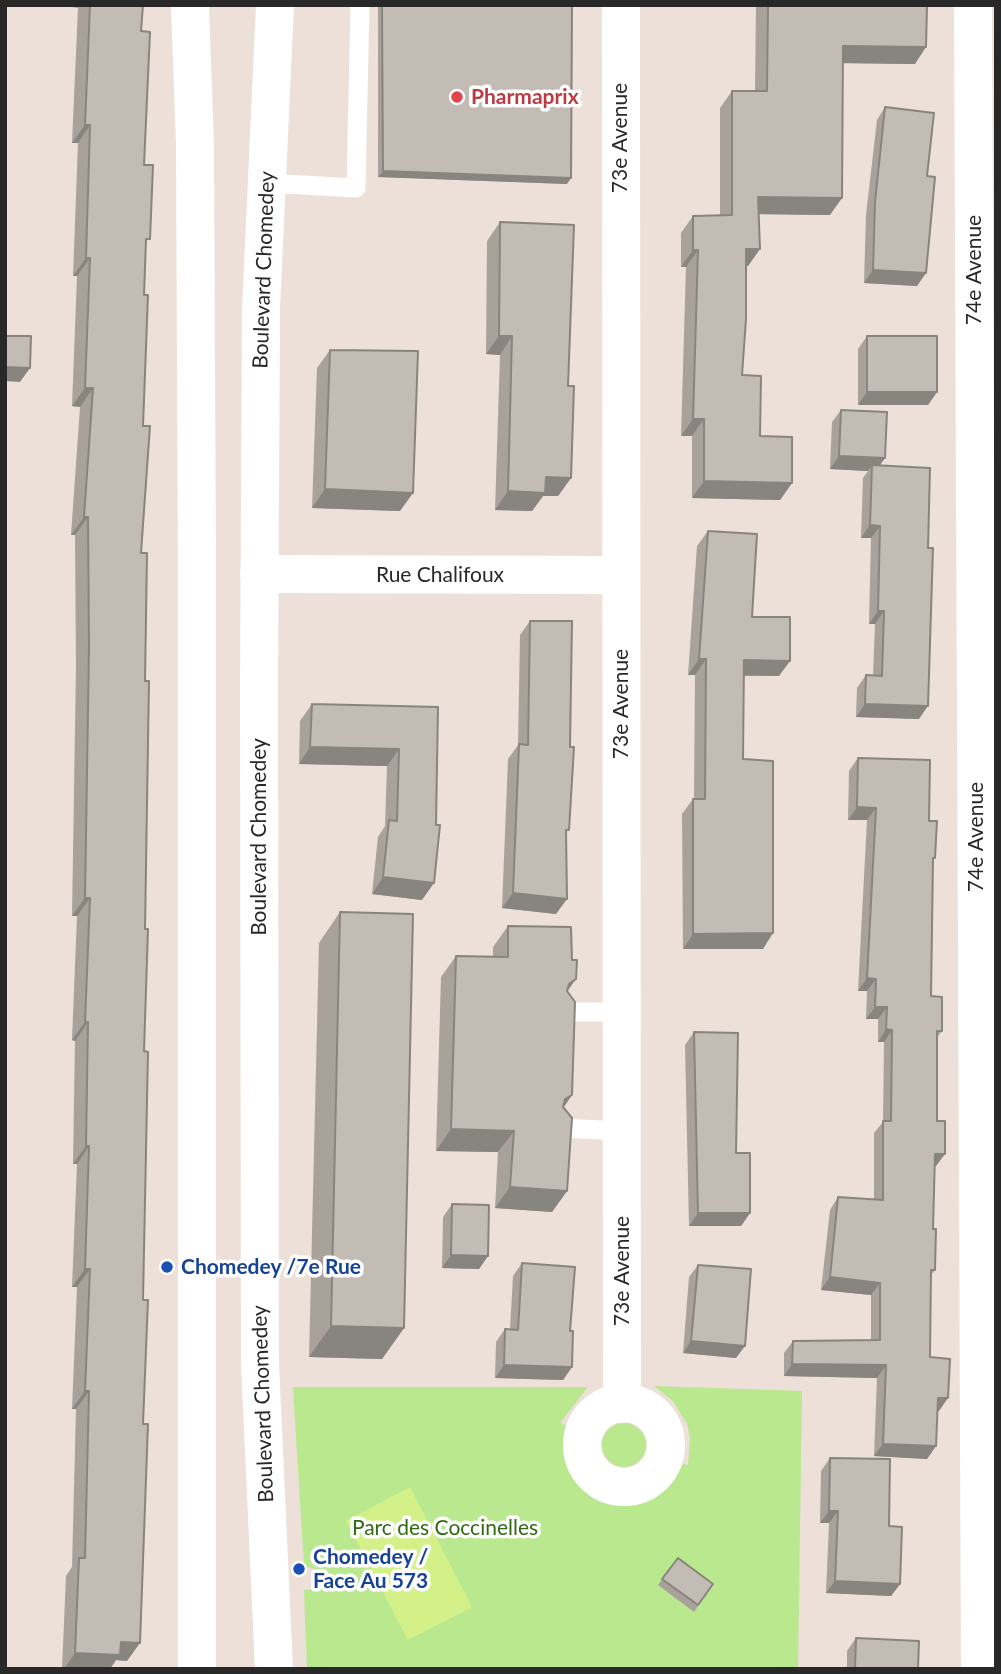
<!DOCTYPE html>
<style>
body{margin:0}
#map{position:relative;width:1001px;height:1674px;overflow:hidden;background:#ece0d8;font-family:Lato,sans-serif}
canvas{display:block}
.frame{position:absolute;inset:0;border:7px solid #282828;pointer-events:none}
</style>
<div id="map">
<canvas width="1001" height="1674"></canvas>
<div class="frame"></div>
</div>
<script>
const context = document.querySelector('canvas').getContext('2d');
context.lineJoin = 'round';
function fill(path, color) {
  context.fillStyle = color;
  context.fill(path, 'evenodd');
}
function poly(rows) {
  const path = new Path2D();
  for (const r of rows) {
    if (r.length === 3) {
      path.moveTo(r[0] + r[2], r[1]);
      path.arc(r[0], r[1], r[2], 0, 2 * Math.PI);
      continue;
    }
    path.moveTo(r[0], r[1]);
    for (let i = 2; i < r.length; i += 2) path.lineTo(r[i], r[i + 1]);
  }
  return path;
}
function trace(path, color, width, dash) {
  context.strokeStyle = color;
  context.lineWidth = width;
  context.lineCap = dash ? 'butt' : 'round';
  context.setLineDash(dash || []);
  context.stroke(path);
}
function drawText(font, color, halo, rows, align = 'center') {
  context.font = font + ' Lato,sans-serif';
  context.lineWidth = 7;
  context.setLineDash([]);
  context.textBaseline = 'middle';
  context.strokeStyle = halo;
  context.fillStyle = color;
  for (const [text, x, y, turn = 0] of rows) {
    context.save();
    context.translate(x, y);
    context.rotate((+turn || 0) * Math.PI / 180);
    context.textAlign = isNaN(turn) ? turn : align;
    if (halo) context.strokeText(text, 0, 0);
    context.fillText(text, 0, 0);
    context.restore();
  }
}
fill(poly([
 [654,1386,802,1391,798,1669,307,1669,304,1590,315,1589,313,1568,304,1567,293,1387,588,1387,560,1423,567,1426,565,1460,577,1483,588,1493,599,1501,623,1506,655,1498,674,1481,681,1463,688,1465,690,1438,687,1424,673,1401],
 [624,1445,22]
]), '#bae88f');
fill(poly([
 [410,1487,472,1607,408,1640,346,1521]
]), '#d4f189');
trace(poly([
 [266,183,356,188,360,5],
 [564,1012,622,1012],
 [560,1128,622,1131]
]), '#fff', 19);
trace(poly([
 [621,5,622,1404],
 [973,5,980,1669],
 [259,574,621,575],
 [624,1445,42]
]), '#fff', 38);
trace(poly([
 [190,5,195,146,197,576,197,1669],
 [274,1669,260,1364,259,690,261,309,275,5]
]), '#fff', 38);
fill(poly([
 [71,5,143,5,141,31,146,245,144,295,143,426,141,553,145,681,144,1051,127,1661,116,1660,110,1669,62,1669,66,1576,72,1567,76,1409,72,1409,77,1287,72,1287,77,1164,73,1164,75,1041,72,1040,77,916,72,916,76,666,75,535,71,535,80,407,72,406,77,276,73,276,78,143,72,143,78,8,71,7],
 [378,5,572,5,567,184,378,177],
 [756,5,927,5,915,64,843,63,830,215,759,214,760,249,748,266,746,266,742,375,760,436,792,483,780,500,692,498,692,436,681,436,686,267,681,267,681,233,693,216,720,215,720,108,732,91,755,91],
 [885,107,927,176,917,286,864,283,866,215,877,120],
 [500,222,568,386,571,478,558,496,543,496,532,511,495,510,500,355,486,354,487,241],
 [867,336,937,392,928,405,858,405,858,349],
 [330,350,400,511,312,508,317,368],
 [841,410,880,466,919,719,856,717,857,688,866,675,873,675,875,624,869,624,871,538,861,538,863,478,868,471,830,469,832,422],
 [708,531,752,617,779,676,744,676,743,759,763,949,683,949,682,814,693,799,694,799,695,675,688,675,697,546],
 [530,621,566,835,556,914,502,908,508,759,518,745,520,635],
 [312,704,438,707,422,900,372,894,378,837,385,826,387,766,299,764,300,721],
 [858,758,929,821,933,862,931,996,942,1031,937,1037,936,1166,934,1166,933,1229,935,1270,931,1275,930,1357,939,1411,938,1411,936,1446,927,1459,874,1456,877,1378,784,1376,784,1353,793,1341,871,1340,871,1295,821,1290,830,1210,838,1197,874,1199,874,1133,883,1122,884,1042,878,1042,878,1019,866,1019,867,991,858,991,867,820,848,820,849,771],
 [340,912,404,1328,382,1359,309,1357,319,943],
 [508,926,567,991,572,1095,564,1107,567,1191,552,1212,495,1208,498,1152,436,1151,441,977,456,956,493,957,493,947],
 [694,1032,736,1153,750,1213,741,1226,689,1226,685,1045],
 [452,1204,488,1256,479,1269,442,1268,443,1217],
 [522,1263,570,1331,572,1367,563,1380,495,1378,496,1342,505,1329,510,1329,513,1276],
 [698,1265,736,1358,683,1353,689,1277],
 [830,1458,889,1526,900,1584,891,1596,826,1593,829,1523,820,1523,821,1471],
 [678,1558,713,1584,694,1612,658,1585],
 [856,1638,918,1669,847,1669,847,1651]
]), '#a8a29b');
fill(poly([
 [843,46,926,47,915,64,831,63],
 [85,125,90,125,78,143,72,143],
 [383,171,571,178,567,184,378,177],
 [758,197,842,198,830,215,747,214],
 [746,249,760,249,748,266,734,266],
 [693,250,698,250,686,267,681,267],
 [86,258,90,258,77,276,73,276],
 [873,270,926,273,917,286,864,283],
 [499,336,512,336,500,355,486,354],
 [5,367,30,368,20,382,5,381],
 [85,388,93,388,80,407,72,406],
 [867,392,937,392,928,405,858,405],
 [693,419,704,419,692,436,681,436],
 [839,456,885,458,876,471,872,465,868,471,830,469],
 [546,477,571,478,558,496,543,496,532,511,495,510,508,491],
 [704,481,792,483,780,500,692,498],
 [325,489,413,493,400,511,312,508],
 [84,517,88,517,75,535,71,535],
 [870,525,880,526,871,538,861,538],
 [878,611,884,611,875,624,869,624],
 [699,659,706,659,695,675,688,675],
 [744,660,790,661,779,676,734,675],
 [865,704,928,706,919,719,856,717],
 [310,747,399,749,387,766,299,764],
 [857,807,876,808,867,820,848,820],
 [383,877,434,883,422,900,372,894],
 [513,893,567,899,556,914,502,908],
 [85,898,90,898,77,916,72,916],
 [773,933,763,949,683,949,693,934],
 [867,978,876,979,867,991,858,991],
 [576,979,561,1000,569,984],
 [875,1007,887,1007,878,1019,866,1019],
 [85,1022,88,1022,75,1041,72,1040],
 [886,1029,892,1030,884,1042,878,1042],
 [572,1095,557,1116,565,1099],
 [451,1129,514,1131,498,1152,436,1151],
 [86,1146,89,1146,77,1164,73,1164],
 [935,1154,945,1154,936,1166,926,1166],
 [510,1187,567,1191,552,1212,495,1208],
 [698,1213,750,1213,741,1226,689,1226],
 [451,1255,488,1256,479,1269,442,1268],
 [85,1269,90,1269,77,1287,72,1287],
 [830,1277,880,1283,871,1295,821,1290],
 [331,1326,404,1328,382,1359,309,1357],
 [691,1341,745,1346,736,1358,683,1353],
 [792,1364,886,1365,877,1378,784,1376],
 [504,1365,572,1367,563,1380,495,1378],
 [85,1391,89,1391,76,1409,72,1409],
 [938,1398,948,1398,939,1411,930,1410],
 [883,1444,936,1446,927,1459,874,1456],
 [829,1511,838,1511,829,1523,820,1523],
 [835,1581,900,1584,891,1596,826,1593],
 [121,1642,140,1643,127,1661,116,1660,110,1669,64,1669,75,1653]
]), '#88847e');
const building = poly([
 [90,5,143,5,141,31,150,32,144,165,153,165,150,239,146,239,144,295,148,295,143,426,150,426,141,553,147,553,145,681,149,681,145,929,148,929,144,1051,148,1052,143,1300,148,1300,143,1424,148,1424,140,1643,121,1642,120,1655,75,1653,79,1558,85,1558,89,1391,85,1391,90,1269,85,1269,89,1146,86,1146,88,1022,85,1022,90,898,85,898,89,648,88,517,84,517,93,388,85,388,90,258,86,258,90,125,85,125,90,5],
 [382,5,572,5,571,178,383,171,382,5],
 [768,5,927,5,926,47,843,46,842,198,758,197,760,249,746,249,746,319,742,375,761,376,760,436,792,437,792,483,704,481,704,419,693,419,698,250,693,250,693,216,732,215,732,91,767,91,768,5],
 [885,107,934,113,927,176,935,177,926,273,873,270,875,202,885,107],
 [500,222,574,225,568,386,574,386,571,478,546,477,545,493,508,491,512,336,499,336,500,222],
 [5,336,31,336,30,368,5,367,5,336],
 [867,336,937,336,937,392,867,392,867,336],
 [330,350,418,351,413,493,325,489,330,350],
 [841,410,887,412,885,458,839,456,841,410],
 [872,465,930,468,928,548,933,548,928,706,865,704,866,675,882,676,884,611,878,611,880,526,870,525,872,465],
 [708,531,757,534,752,617,790,617,790,661,744,660,743,759,773,761,773,933,693,934,693,799,705,799,706,659,699,659,708,531],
 [530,621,572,621,570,747,574,747,569,830,566,830,567,899,513,893,519,744,528,745,530,621],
 [312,704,438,707,436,825,440,825,434,883,383,877,389,820,397,821,399,749,310,747,312,704],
 [858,758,930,760,929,821,937,821,935,858,933,858,931,996,942,997,942,1031,937,1031,937,1121,945,1121,945,1154,935,1154,933,1229,936,1229,935,1270,931,1270,930,1357,950,1359,948,1398,938,1398,936,1446,883,1444,886,1365,792,1364,793,1341,880,1340,880,1283,830,1277,838,1197,883,1200,883,1121,891,1121,892,1030,886,1029,887,1007,875,1007,876,979,867,978,876,808,857,807,858,758],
 [340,912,413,914,404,1328,331,1326,340,912],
 [508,926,571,927,572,960,577,960,576,979,569,984,567,991,575,1002,572,1095,565,1099,563,1107,572,1118,567,1191,510,1187,514,1131,451,1129,456,956,508,957,508,926],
 [694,1032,738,1033,736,1153,750,1153,750,1213,698,1213,694,1032],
 [452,1204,489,1205,488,1256,451,1255,452,1204],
 [522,1263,575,1267,570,1331,573,1331,572,1367,504,1365,505,1329,518,1330,522,1263],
 [698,1265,751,1269,745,1346,691,1341,698,1265],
 [830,1458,890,1459,889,1526,902,1527,900,1584,835,1581,838,1511,829,1511,830,1458],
 [678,1558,713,1584,698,1605,662,1579,678,1558],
 [856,1638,919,1641,918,1669,855,1669,856,1638]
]);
fill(building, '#c3bcb4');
trace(building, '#88847e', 2);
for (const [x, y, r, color] of [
 [457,97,7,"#e0444e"],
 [167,1267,7,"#1a4fb4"],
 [299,1569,7,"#1a4fb4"]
]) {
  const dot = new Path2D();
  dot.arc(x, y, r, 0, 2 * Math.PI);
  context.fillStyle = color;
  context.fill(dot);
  trace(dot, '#fff', 2.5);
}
drawText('bold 21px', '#be3a42', '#fff', [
 ["Pharmaprix",471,97]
], 'left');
drawText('21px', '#282828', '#fff', [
 ["73e Avenue",620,138,-90],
 ["Boulevard Chomedey",264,270,-88],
 ["74e Avenue",974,270,-90],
 ["Rue Chalifoux",440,575],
 ["73e Avenue",621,704,-90],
 ["Boulevard Chomedey",259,837,-90],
 ["74e Avenue",976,837,-90],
 ["73e Avenue",622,1271,-90],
 ["Boulevard Chomedey",263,1404,-92]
]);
drawText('bold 21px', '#164399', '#fff', [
 ["Chomedey /7e Rue",181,1267],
 ["Chomedey /",313,1557],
 ["Face Au 573",313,1581]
], 'left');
drawText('21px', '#326a13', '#fff', [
 ["Parc des Coccinelles",445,1528]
]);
</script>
